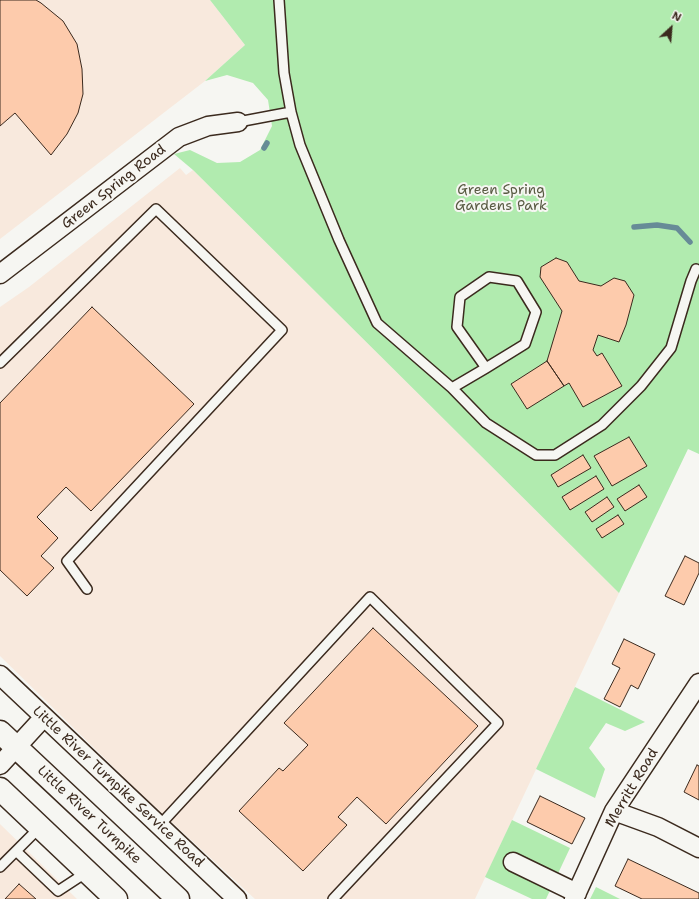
<!DOCTYPE html>
<style>
body{margin:0}
#map{position:relative;width:699px;height:899px;overflow:hidden;background:#f6f6f2;font-family:"Shantell Sans",sans-serif}
canvas{display:block}
.north{position:absolute;left:651px;top:8px;width:40px;height:40px;-webkit-text-stroke:3px #f6f6f2;paint-order:stroke;rotate:26deg;font-size:11px;font-weight:700;line-height:16px;text-align:center;color:#3b2a1e}
.north::after{content:'';display:block;margin:auto;width:14px;height:18px;background:#3b2a1e;clip-path:polygon(50% 0,100% 100%,50% 72%,0 100%)}
</style>
<div id="map">
<canvas width="699" height="899"></canvas>
<div class="north">N</div>
</div>
<script>
const context = document.querySelector('canvas').getContext('2d');
context.lineJoin = 'round';
function fill(path, color) {
  context.fillStyle = color;
  context.fill(path, 'evenodd');
}
function poly(rows) {
  const path = new Path2D();
  for (const r of rows) {
    path.moveTo(r[0], r[1]);
    for (let i = 2; i < r.length; i += 2) path.lineTo(r[i], r[i + 1]);
  }
  return path;
}
function trace(path, color, width, dash) {
  context.strokeStyle = color;
  context.lineWidth = width;
  context.lineCap = dash ? 'butt' : 'round';
  context.setLineDash(dash || []);
  context.stroke(path);
}
function drawText(font, color, halo, rows, align = 'center') {
  context.font = font + ' "Shantell Sans",sans-serif';
  context.lineWidth = 4;
  context.setLineDash([]);
  context.textBaseline = 'middle';
  context.strokeStyle = halo;
  context.fillStyle = color;
  for (const [text, x, y, turn = 0] of rows) {
    context.save();
    context.translate(x, y);
    context.rotate((+turn || 0) * Math.PI / 180);
    context.textAlign = isNaN(turn) ? turn : align;
    if (halo) context.strokeText(text, 0, 0);
    context.fillText(text, 0, 0);
    context.restore();
  }
}
fill(poly([
 [0,0,210,0,245,45,205,81,0,239],
 [180,168,186,175,193,170,619,593,475,899,255,899,140,793,0,656,0,307,29,287],
 [0,824,77,899,0,899]
]), '#f8e9dd');
fill(poly([
 [210,0,699,0,699,454,688,449,619,593,193,170,174,154,190,150,217,163,240,162,260,150,272,126,268,100,253,83,227,75,205,81,245,45],
 [575,687,645,722,625,731,606,723,589,748,605,769,595,798,536,769],
 [512,820,570,848,546,899,532,899,485,877],
 [596,887,620,899,590,899]
]), '#b1ebaf');
trace(poly([
 [264,148,267,143],
 [634,227,657,225,677,228,690,242]
]), '#678b97', 5.5);
const building = poly([
 [0,0,36,0,41,3,63,21,77,44,82,69,83,94,78,113,67,134,51,155,15,113,0,126,0,0],
 [556,258,567,262,579,281,601,286,614,278,625,281,634,295,626,325,619,342,598,335,593,350,597,356,602,353,622,386,583,407,569,383,564,386,547,361,562,311,540,277,541,267,556,258],
 [92,307,194,404,91,511,66,487,37,517,58,538,41,556,54,568,27,596,0,570,0,403,92,307],
 [547,361,564,386,527,409,511,384,547,361],
 [629,437,647,466,612,486,594,456,629,437],
 [583,455,591,468,558,487,551,475,583,455],
 [596,476,604,489,570,510,562,497,596,476],
 [639,485,647,497,625,511,617,499,639,485],
 [607,497,614,507,592,522,585,512,607,497],
 [618,515,624,524,602,538,596,529,618,515],
 [685,556,699,563,699,573,684,605,665,596,685,556],
 [373,628,478,726,386,824,357,797,338,817,347,825,303,871,239,811,279,768,283,771,308,745,284,723,373,628],
 [624,639,655,654,638,689,631,685,620,707,604,699,620,668,612,664,624,639],
 [697,765,699,766,699,800,684,792,697,765],
 [540,796,585,818,572,844,527,822,540,796],
 [628,859,699,893,699,899,642,899,615,886,628,859],
 [19,884,36,899,5,899,19,884]
]);
fill(building, '#fdcbac');
trace(building, '#3b2a1e', 1);
const lane = poly([
 [279,0,284,73,291,112,300,145,339,240,377,323,452,388,486,368,525,344,536,312,517,281,489,277,460,297,457,327,486,368],
 [238,122,291,112],
 [0,363,156,209,282,330,67,561,87,589],
 [452,388,486,423,536,455,555,455,602,425,641,386,671,348,691,281,696,269],
 [159,826,370,597,498,723,333,899],
 [16,851,58,891,87,872],
 [0,867,40,827]
]);
const street = poly([
 [0,274,179,137,208,126,238,122],
 [0,675,237,899],
 [0,765,44,717],
 [614,811,658,827,699,848],
 [513,862,577,893],
 [574,899,614,811,699,683]
]);
const primary = poly([
 [0,732,178,899],
 [0,789,116,899]
]);
trace(lane, '#3b2a1e', 12);
trace(street, '#3b2a1e', 21);
trace(primary, '#3b2a1e', 25);
trace(lane, '#f6f6f2', 9);
trace(street, '#f6f6f2', 18);
trace(primary, '#f6f6f2', 22);
drawText('14px', '#3b2a1e', '#f6f6f2', [
 ["Green Spring Road",114,187,-38],
 ["Little River Turnpike Service Road",118,787,43],
 ["Merritt Road",632,788,-59],
 ["Little River Turnpike",89,815,43]
]);
drawText('14px', '#585a42', '#f6f6f2', [
 ["Green Spring",501,190],
 ["Gardens Park",501,206]
]);
</script>
